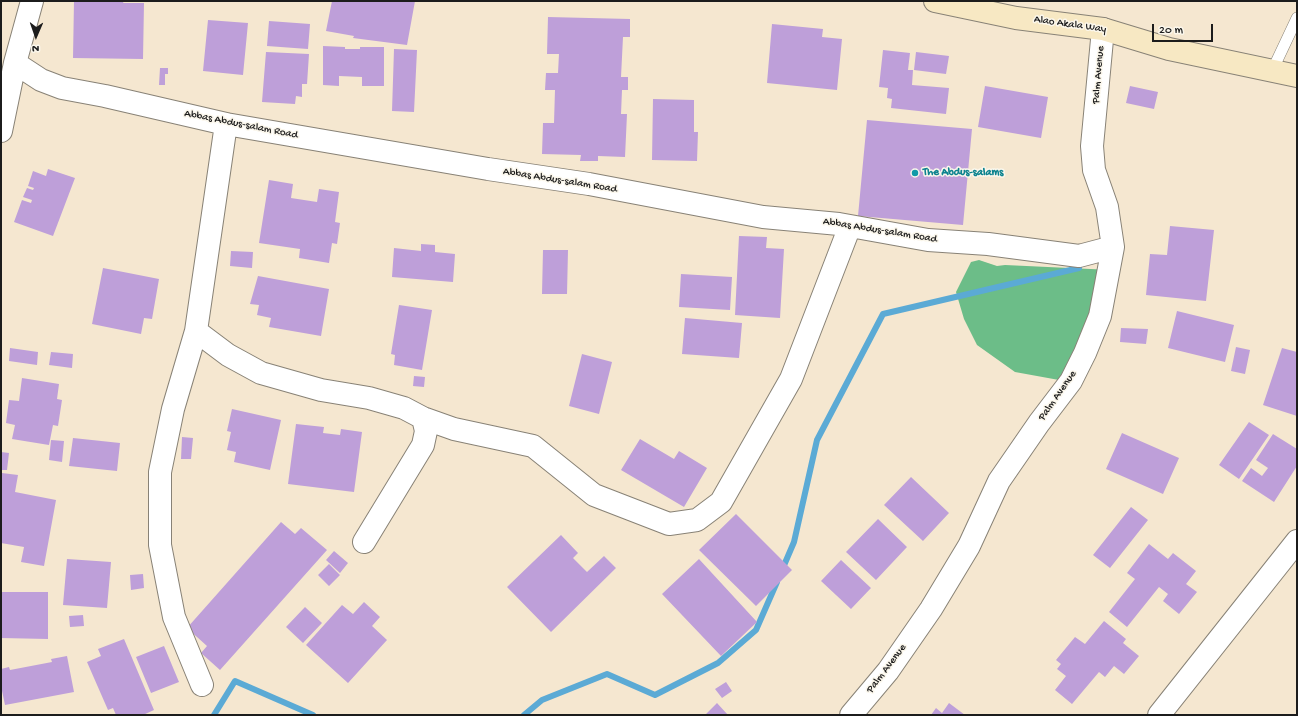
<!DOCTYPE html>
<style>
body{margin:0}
#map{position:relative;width:1298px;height:716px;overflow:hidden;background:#f5e7d0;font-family:"Gochi Hand",sans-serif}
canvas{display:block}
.frame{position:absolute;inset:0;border:2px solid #1c1c1c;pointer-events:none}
.north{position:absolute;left:16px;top:16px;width:40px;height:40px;-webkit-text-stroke:3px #fbf7ec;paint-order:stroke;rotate:182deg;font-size:11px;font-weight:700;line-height:16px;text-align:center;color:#1c1c1c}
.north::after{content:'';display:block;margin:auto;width:14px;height:18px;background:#1c1c1c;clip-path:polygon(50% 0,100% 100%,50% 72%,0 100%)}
.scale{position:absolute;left:1152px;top:24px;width:61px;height:18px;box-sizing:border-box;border:2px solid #1c1c1c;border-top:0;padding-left:5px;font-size:12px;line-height:14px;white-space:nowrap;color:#1c1c1c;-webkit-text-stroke:3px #fbf7ec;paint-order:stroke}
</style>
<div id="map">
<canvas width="1298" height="716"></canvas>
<div class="frame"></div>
<div class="north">N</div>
<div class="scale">20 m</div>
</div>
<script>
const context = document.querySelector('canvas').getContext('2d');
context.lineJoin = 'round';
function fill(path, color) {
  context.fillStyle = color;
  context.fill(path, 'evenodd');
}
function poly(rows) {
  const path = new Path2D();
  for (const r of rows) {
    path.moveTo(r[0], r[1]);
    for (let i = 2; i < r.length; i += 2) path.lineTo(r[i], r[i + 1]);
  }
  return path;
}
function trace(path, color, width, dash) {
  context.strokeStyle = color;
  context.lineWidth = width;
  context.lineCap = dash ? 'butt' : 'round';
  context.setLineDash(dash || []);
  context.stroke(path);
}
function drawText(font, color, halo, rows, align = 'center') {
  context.font = font + ' "Gochi Hand",sans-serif';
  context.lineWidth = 3;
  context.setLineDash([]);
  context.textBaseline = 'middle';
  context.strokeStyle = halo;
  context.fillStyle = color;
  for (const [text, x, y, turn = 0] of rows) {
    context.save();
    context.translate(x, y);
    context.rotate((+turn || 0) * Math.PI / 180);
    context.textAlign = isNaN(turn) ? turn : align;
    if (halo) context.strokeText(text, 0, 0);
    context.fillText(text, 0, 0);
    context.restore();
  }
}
fill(poly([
 [979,260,997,266,1005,265,1112,270,1100,333,1059,380,1015,372,977,345,964,319,956,292,971,262]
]), '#6cbd88');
trace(poly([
 [782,570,794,542,817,440,883,314,1079,268],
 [214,715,235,681,313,715],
 [524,715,542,700,607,674,655,695,718,663,756,630,777,582]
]), '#5baad5', 6);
fill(poly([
 [74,1,124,1,123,3,144,3,143,59,73,58],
 [332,1,415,1,407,45,353,38,354,36,326,31],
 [548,17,630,19,630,37,623,37,621,77,628,77,628,90,622,90,621,114,627,114,625,157,598,156,598,161,580,161,581,155,542,154,543,123,554,123,555,90,545,90,546,73,558,73,559,54,547,54],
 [208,20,248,23,243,75,203,71],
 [269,21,310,24,308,49,267,46],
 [772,24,823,29,822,37,842,39,837,90,767,83],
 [323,46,345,47,345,49,360,49,360,47,384,47,384,86,362,86,362,77,339,76,339,86,323,85],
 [394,49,417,50,414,112,392,111],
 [883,50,910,53,908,70,913,70,912,85,949,88,946,114,891,108,892,99,887,98,888,88,879,87],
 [266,52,309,54,307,84,302,84,302,97,296,96,295,104,262,102],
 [916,52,949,56,946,74,914,70],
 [160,68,168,68,168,74,165,74,165,85,159,85],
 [985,86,1048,97,1041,138,978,127],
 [1130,86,1158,92,1154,109,1126,103],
 [653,99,694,100,694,132,698,132,697,161,652,160],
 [867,120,972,129,963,225,858,216],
 [48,169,75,178,53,236,14,222,22,200,31,203,32,200,23,197,27,188,33,190,34,188,28,186,33,171,46,176],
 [269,180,293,184,291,198,317,202,319,189,339,192,335,222,340,223,337,244,332,243,329,263,299,258,300,249,259,243],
 [1170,226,1214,230,1206,301,1146,295,1150,254,1167,255],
 [739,236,767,237,766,248,784,249,780,318,735,315],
 [421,244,435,245,435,252,455,254,453,282,392,277,394,248,421,251],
 [543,250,568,250,567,294,542,294],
 [231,251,253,252,252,268,230,266],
 [103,268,159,279,152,319,144,318,141,334,92,324],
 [681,274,732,277,730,310,679,307],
 [258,276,329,289,321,336,269,327,271,318,257,315,259,305,250,304],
 [399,305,432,310,422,370,394,365,395,355,391,354],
 [1177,311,1234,325,1225,362,1168,348],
 [685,318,742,323,739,358,682,354],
 [1121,328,1148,329,1146,344,1120,342],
 [1236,347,1250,350,1245,374,1231,371],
 [10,348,38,352,37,365,9,361],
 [1282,348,1297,352,1297,416,1263,405],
 [51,352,73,354,72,368,49,365],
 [582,354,612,362,599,414,569,406],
 [414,376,425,377,424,387,413,386],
 [22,378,59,384,57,399,62,400,58,426,53,425,49,445,12,439,15,425,6,423,9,400,19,401],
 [232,409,281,420,270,470,234,462,236,452,227,450,231,432,227,431],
 [1249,422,1269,435,1239,479,1219,465],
 [296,424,324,427,323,433,340,435,341,429,362,432,354,492,288,484],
 [1122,433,1179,458,1163,494,1106,469],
 [1273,434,1297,449,1297,466,1274,502,1242,481,1251,468,1262,476,1268,468,1256,460],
 [182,437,193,438,191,459,181,459],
 [73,438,120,443,117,471,69,466],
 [640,439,674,459,679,451,707,468,684,507,621,470],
 [51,440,64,441,62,462,49,460],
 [1,452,9,453,7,470,1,470],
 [2,473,18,475,15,492,56,500,44,566,21,562,24,547,1,543],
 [911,477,949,513,923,541,884,505],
 [1131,507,1148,520,1110,568,1093,555],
 [736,514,792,570,756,606,699,550],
 [878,519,907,547,876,580,846,552],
 [281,522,295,534,301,528,327,550,220,670,201,653,207,646,187,628],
 [561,535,578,553,573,558,587,572,604,556,616,568,551,632,507,587],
 [1149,544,1168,559,1173,553,1196,571,1186,584,1197,592,1179,614,1163,601,1168,594,1159,587,1127,627,1109,612,1135,579,1127,573],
 [334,551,348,563,340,573,326,560],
 [67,559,111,562,107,608,63,605],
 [699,559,757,622,721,656,662,594],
 [841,560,871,588,851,609,821,581],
 [329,564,340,575,329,586,318,575],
 [143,574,144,588,131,590,130,575],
 [1,592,48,592,48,639,1,638],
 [364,602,380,617,372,626,387,640,348,683,306,645,342,605,353,614],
 [305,607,322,623,303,643,286,627],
 [83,615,84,626,70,627,69,616],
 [1104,621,1126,639,1123,643,1139,656,1124,674,1114,666,1105,677,1099,672,1072,704,1055,690,1066,676,1057,669,1061,664,1056,660,1075,637,1085,644],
 [124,639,154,710,143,715,116,715,113,708,108,710,87,662,101,656,98,649],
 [164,646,179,682,151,693,136,657],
 [67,656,74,692,5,705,1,686,1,669,9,667,10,670,52,662,51,659],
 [726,682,732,691,722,698,715,689],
 [717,703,728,715,705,715],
 [949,703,965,715,931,715,936,708,942,713]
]), '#be9fd9');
const lane = poly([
 [1272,71,1297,18]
]);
const street = poly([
 [15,63,41,80,62,88,105,96,226,124,488,169,589,184,763,217,839,224,928,240,988,244,1079,256,1113,247],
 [1,131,15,63,32,1],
 [196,331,228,355,261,373,321,390,369,398,404,408,423,418,454,429,533,446,594,495,669,524,697,520,721,502,791,379,850,226],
 [364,542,423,445,426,431,423,418],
 [202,685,174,617,160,545,160,472,173,409,196,331,226,124],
 [851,715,888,671,931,609,969,546,999,481,1039,423,1071,381,1085,353,1100,316,1113,247,1107,207,1094,170,1092,146,1103,29],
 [1159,715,1297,541]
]);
const secondary = poly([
 [935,1,1016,18,1103,29,1169,49,1297,76]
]);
trace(lane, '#888276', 12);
trace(street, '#888276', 24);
trace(secondary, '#888276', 24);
trace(lane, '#fff', 11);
trace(street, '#fff', 22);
trace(secondary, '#f7e8c3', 22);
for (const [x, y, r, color] of [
 [915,173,4,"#0f9aa8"]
]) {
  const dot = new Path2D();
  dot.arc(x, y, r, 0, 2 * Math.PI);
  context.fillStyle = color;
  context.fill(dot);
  trace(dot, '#fbf7ec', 1.5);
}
drawText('11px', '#1c1c1c', '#fbf7ec', [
 ["Alao Akala Way",1070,25,8],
 ["Palm Avenue",1099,75,-85],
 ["Abbas Abdus-salam Road",241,125,11],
 ["Abbas Abdus-salam Road",560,181,9],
 ["Abbas Abdus-salam Road",880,231,9],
 ["Palm Avenue",1058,396,-55],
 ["Palm Avenue",887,669,-53]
]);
drawText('bold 11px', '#0d838f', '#fbf7ec', [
 ["The Abdus-salams",923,173]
], 'left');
</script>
